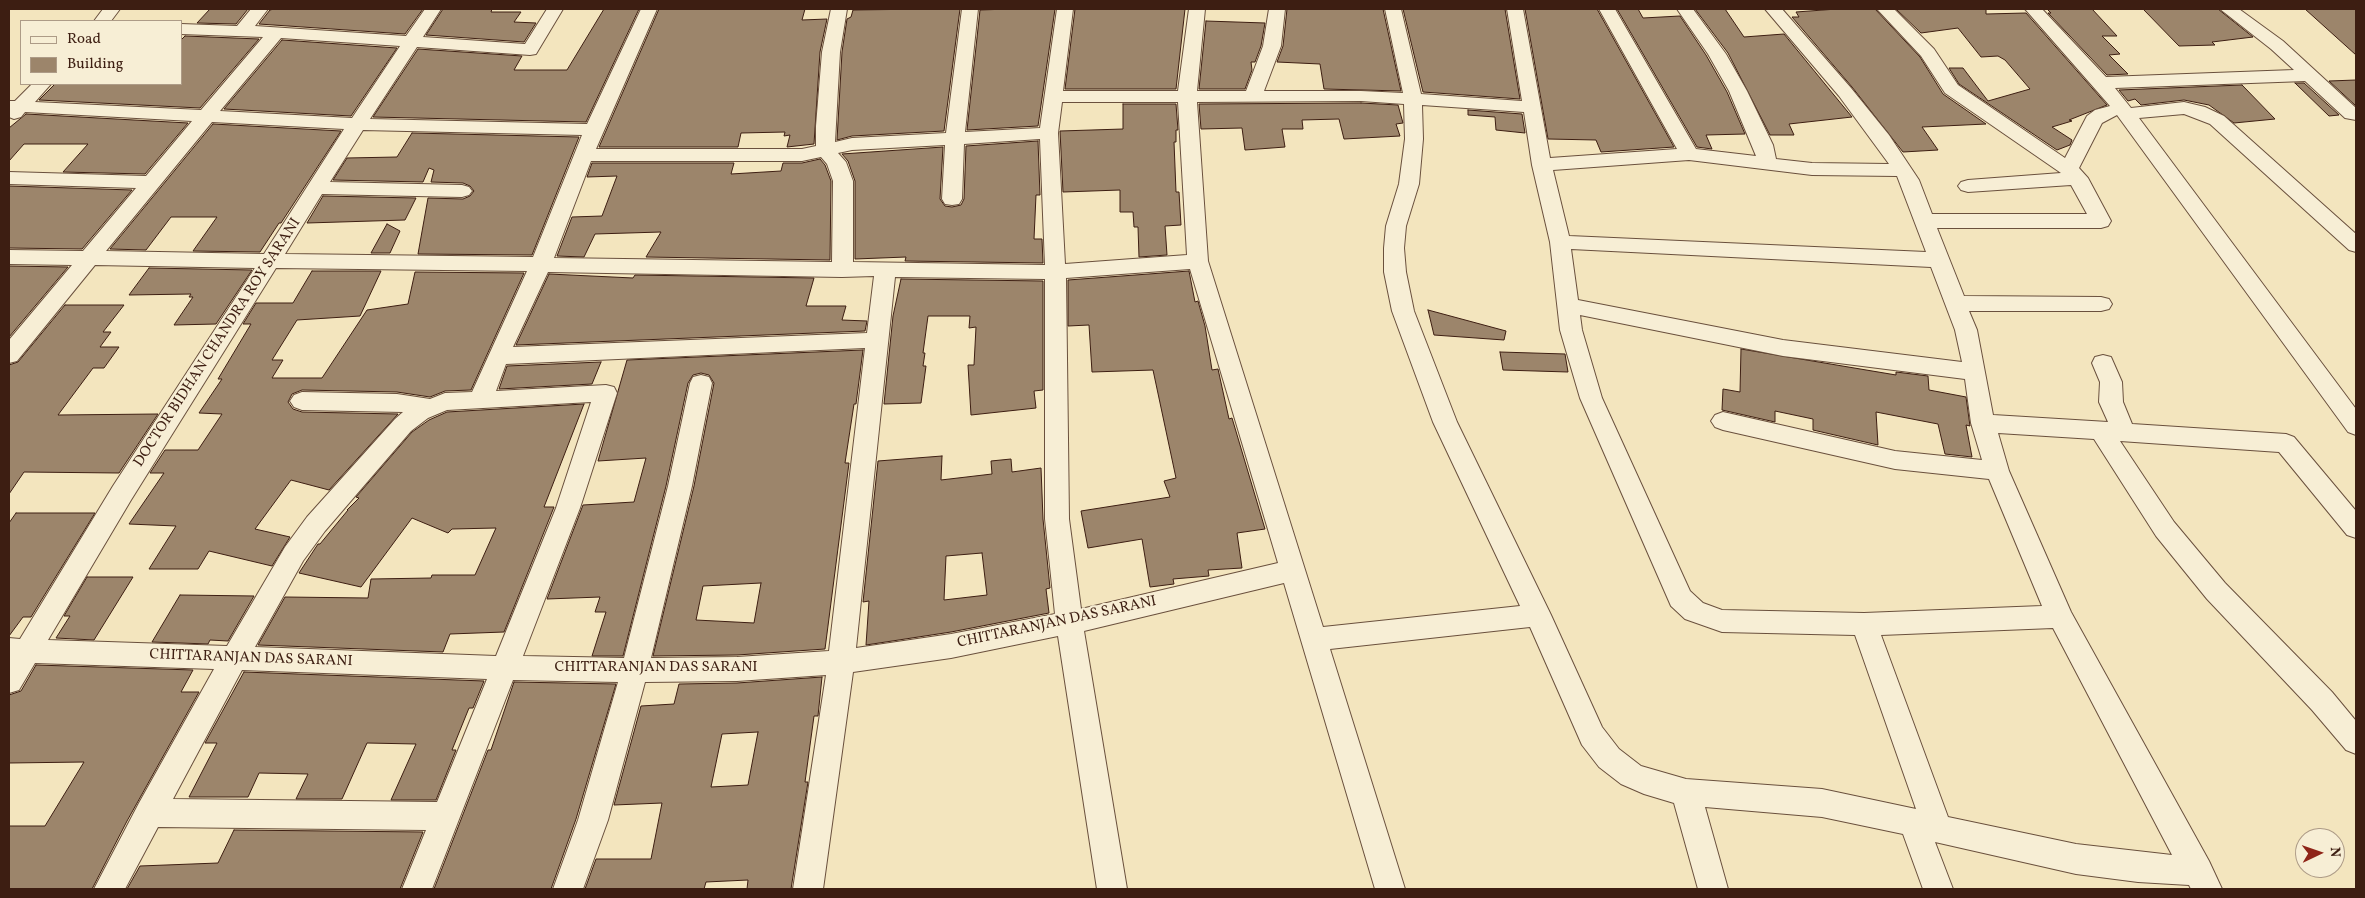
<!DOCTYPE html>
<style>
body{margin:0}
#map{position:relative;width:2365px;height:898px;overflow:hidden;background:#f3e5be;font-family:Vollkorn,serif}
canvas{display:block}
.frame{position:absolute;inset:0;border:10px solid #3d1e12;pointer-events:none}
.legend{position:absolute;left:20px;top:20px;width:162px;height:65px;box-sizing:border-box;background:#f7eed5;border:1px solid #ad9b87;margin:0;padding:6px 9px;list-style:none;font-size:15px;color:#3d1e12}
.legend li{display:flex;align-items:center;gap:10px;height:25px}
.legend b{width:25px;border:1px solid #ad9b87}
.north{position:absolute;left:2295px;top:828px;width:50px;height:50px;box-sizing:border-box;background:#f7eed5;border:1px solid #ad9b87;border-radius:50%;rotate:87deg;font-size:14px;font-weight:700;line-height:20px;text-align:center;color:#3d1e12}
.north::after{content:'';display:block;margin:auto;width:18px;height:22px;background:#8f2418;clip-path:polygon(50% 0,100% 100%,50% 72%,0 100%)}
</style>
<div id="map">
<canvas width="2365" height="898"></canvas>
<div class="frame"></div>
<ul class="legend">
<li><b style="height:6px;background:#f7eed5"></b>Road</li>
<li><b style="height:14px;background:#9c856b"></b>Building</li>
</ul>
<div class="north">N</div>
</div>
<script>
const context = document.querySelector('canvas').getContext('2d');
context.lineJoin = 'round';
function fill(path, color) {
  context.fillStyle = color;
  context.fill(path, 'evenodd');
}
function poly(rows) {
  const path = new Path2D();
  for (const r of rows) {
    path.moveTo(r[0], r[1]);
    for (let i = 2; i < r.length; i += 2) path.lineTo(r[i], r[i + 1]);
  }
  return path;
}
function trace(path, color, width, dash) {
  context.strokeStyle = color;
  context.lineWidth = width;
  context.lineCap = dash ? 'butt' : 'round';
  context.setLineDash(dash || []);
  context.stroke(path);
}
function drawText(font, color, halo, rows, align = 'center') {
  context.font = font + ' Vollkorn,serif';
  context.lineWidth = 4.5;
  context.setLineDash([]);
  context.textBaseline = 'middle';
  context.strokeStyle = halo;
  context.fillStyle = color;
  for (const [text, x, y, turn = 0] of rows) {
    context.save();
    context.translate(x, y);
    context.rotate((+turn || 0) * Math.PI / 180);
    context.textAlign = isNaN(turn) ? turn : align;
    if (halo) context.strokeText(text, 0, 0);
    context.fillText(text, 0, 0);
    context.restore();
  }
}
const building = poly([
 [210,9,248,9,236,24,197,23,210,9],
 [274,9,423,9,405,34,259,24,270,10,274,9],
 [443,9,492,9,491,12,521,12,514,22,536,23,524,42,426,35,443,9],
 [604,9,639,9,586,122,373,117,418,49,522,56,514,70,567,70,604,9],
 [659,9,805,9,802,20,827,19,820,52,814,144,787,147,790,135,784,136,785,132,741,133,738,147,599,147,659,9],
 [928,9,960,9,944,131,852,136,837,140,842,52,847,19,851,17,853,10,928,9],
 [1009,9,1055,9,1038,126,967,130,980,10,1009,9],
 [1075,9,1185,9,1176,89,1065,89,1075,9],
 [1287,9,1383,9,1401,91,1324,89,1320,64,1277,62,1283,46,1287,9],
 [1403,9,1505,9,1520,99,1423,92,1403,9],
 [1525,9,1597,9,1674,147,1601,152,1596,140,1548,139,1525,9],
 [1617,9,1638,9,1643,18,1680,16,1706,55,1727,92,1745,134,1706,135,1712,149,1697,147,1617,9],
 [1695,9,1725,9,1744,37,1784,34,1852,117,1789,124,1794,135,1770,135,1728,53,1695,9],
 [1837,9,1875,9,1920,57,1943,94,1986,124,1922,127,1938,150,1903,152,1852,87,1792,17,1799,17,1796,12,1837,9],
 [1896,9,1986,9,1986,14,2026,13,2107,105,2069,120,2072,121,2052,127,2072,140,2070,145,2057,150,1959,84,1949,68,1963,68,1988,101,2030,89,2005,60,1998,56,1981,57,1958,28,1921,33,1896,9],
 [2047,9,2092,9,2117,36,2102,36,2120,54,2109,55,2128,74,2107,75,2048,13,2051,13,2047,9],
 [2143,9,2218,9,2253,37,2212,42,2215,45,2179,46,2143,9],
 [2305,9,2356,9,2356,55,2305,9],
 [1206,21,1265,23,1261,46,1255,62,1251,62,1252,70,1245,89,1199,89,1206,21],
 [185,36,259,39,200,108,39,100,55,84,181,84,181,40,185,36],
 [282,40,397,48,351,116,224,109,282,40],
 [2356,80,2356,106,2329,81,2356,80],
 [2295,83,2304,83,2339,115,2329,116,2295,83],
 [2242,85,2275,119,2234,123,2209,105,2184,100,2141,105,2135,99,2128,101,2119,90,2242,85],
 [1361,103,1398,105,1403,123,1396,124,1400,136,1344,139,1339,119,1302,120,1303,129,1282,129,1285,147,1245,150,1242,128,1201,129,1199,104,1361,103],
 [1123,104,1176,104,1178,130,1176,130,1176,142,1174,142,1176,192,1179,192,1181,225,1165,226,1167,255,1139,257,1138,227,1134,227,1133,212,1120,212,1120,190,1063,192,1060,131,1123,129,1123,104],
 [1468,110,1522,114,1525,133,1496,130,1495,117,1468,115,1468,110],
 [26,114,188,123,145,174,63,172,88,144,24,144,9,161,9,128,26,114],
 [213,124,341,131,281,223,279,223,260,252,193,251,217,217,171,217,146,250,110,249,213,124],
 [412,133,579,137,532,255,418,254,428,198,463,199,470,196,474,191,470,186,463,183,431,182,434,170,429,168,423,182,333,180,347,158,397,157,412,133],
 [1038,141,1040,195,1036,195,1034,239,1042,239,1043,263,905,261,906,257,855,259,855,181,848,161,842,154,943,147,940,199,945,206,952,207,961,205,964,199,966,146,1038,141],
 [820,159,825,165,831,181,830,260,646,257,661,232,595,234,584,257,557,256,572,217,602,216,617,176,587,177,592,163,734,163,731,174,781,171,783,163,802,163,820,159],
 [9,186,132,190,82,249,9,248,9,186],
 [323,196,416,198,405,220,307,223,323,196],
 [387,224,400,231,390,253,371,253,387,224],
 [9,266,68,267,9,337,9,266],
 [149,268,252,270,216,324,174,325,193,297,189,297,191,294,129,295,149,268],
 [312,271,381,271,360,316,297,320,272,360,283,360,272,378,322,378,367,310,408,304,415,272,524,273,471,390,445,391,430,397,397,392,302,390,292,394,288,402,293,409,302,412,398,414,329,490,291,480,255,529,290,537,272,566,209,551,198,569,149,569,176,526,129,524,164,473,150,473,165,450,198,450,222,414,199,413,222,379,218,379,251,324,243,324,256,303,293,303,312,271],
 [1189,271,1195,302,1198,301,1205,326,1212,370,1218,369,1229,419,1232,418,1265,529,1237,533,1242,568,1208,570,1209,576,1173,579,1174,584,1150,587,1142,539,1088,548,1081,511,1170,497,1164,481,1176,478,1153,370,1092,372,1089,325,1068,326,1068,280,1189,271],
 [549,274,633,278,635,275,814,278,806,306,846,306,842,320,867,321,865,331,516,345,549,274],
 [901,279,1043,281,1043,390,1034,391,1036,408,971,415,968,365,974,365,976,327,969,328,970,316,928,316,923,353,925,353,923,366,926,366,921,403,884,404,893,316,901,279],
 [65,305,124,305,103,332,111,332,100,347,119,347,104,368,93,368,58,415,158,414,119,473,24,472,9,494,9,365,18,362,65,305],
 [1428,310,1506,331,1504,340,1434,335,1428,310],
 [1741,349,1896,375,1896,372,1928,376,1929,390,1966,397,1970,426,1966,425,1972,457,1945,454,1938,424,1876,412,1878,445,1813,430,1813,419,1775,411,1775,422,1722,410,1723,389,1740,392,1741,349],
 [863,350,856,404,854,404,845,463,849,463,825,649,737,655,653,656,694,486,714,383,709,375,701,373,693,375,688,383,666,486,623,656,592,656,606,612,595,612,600,597,547,599,583,505,634,502,646,458,598,461,627,360,863,350],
 [761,583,754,623,696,620,703,586,761,583],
 [1500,352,1565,354,1568,372,1503,370,1500,352],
 [601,362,592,384,499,389,507,366,601,362],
 [584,404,544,507,554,507,504,632,450,634,443,652,258,645,285,597,368,598,371,579,431,578,432,575,475,575,496,528,452,529,448,533,412,518,361,587,299,573,318,544,320,544,348,510,347,510,359,498,356,497,412,432,429,420,447,412,584,404],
 [942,456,941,480,992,474,991,461,1011,459,1012,472,1041,468,1043,519,1050,588,1046,589,1049,613,951,632,866,645,869,601,863,602,878,461,942,456],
 [982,553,987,595,944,600,946,556,982,553],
 [16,513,95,513,31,617,23,617,9,636,9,523,16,513],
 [87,577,133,577,94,640,56,638,70,616,64,616,87,577],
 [180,595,254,596,228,641,210,640,208,644,152,642,180,595],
 [36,665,193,670,181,692,199,692,127,821,92,889,9,889,9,826,45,826,84,762,9,763,9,695,21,691,36,665],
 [244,672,484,681,473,708,469,708,452,750,456,750,436,800,391,800,416,744,367,743,342,799,296,799,308,774,259,773,248,797,189,797,217,743,205,743,244,672],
 [822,677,818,716,814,716,805,782,808,782,791,889,747,889,748,880,706,882,704,889,585,889,596,859,651,859,662,803,614,805,641,706,674,704,679,684,737,683,822,677],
 [758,732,748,785,711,787,722,734,758,732],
 [514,682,616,684,576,819,551,889,434,889,488,750,491,750,514,682],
 [234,830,423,832,400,889,127,889,140,866,218,863,234,830]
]);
fill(building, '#9c856b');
trace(building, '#3d1e12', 1);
const minor = poly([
 [103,9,120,9,111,21,94,21,103,9],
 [251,9,268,9,255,26,406,36,425,9,441,9,423,37,525,44,547,9,563,9,536,54,530,55,417,47,370,119,587,124,641,9,657,9,596,149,802,149,816,146,816,126,822,52,831,9,847,9,840,52,835,142,852,138,946,133,962,9,978,9,965,132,1040,128,1057,9,1073,9,1063,91,1178,91,1189,9,1205,9,1197,91,1246,91,1263,46,1269,9,1285,9,1281,46,1264,91,1361,91,1403,93,1385,9,1401,9,1421,94,1522,101,1507,9,1523,9,1550,158,1677,149,1599,9,1615,9,1696,149,1756,156,1729,91,1708,54,1677,9,1693,9,1726,54,1747,91,1773,145,1776,159,1812,163,1889,164,1839,96,1765,9,1782,9,1851,88,1889,135,1919,180,1932,214,2087,214,2071,185,1968,192,1961,190,1958,186,1961,182,1968,180,2061,173,1945,93,1921,56,1877,9,1894,9,1934,49,1958,85,2065,158,2087,116,2095,110,2110,106,2025,9,2042,9,2106,77,2294,70,2271,49,2220,9,2239,9,2283,41,2356,108,2356,120,2345,118,2305,81,2115,88,2131,108,2184,102,2205,107,2224,116,2356,234,2356,252,2349,250,2210,124,2184,114,2139,118,2356,409,2356,435,2348,432,2117,115,2102,123,2079,168,2088,178,2111,221,2108,226,2101,228,1937,228,1964,296,2101,297,2109,299,2112,304,2109,309,2101,311,1969,311,1977,330,1993,415,2108,422,2099,402,2100,382,2092,363,2095,357,2103,355,2111,357,2122,382,2123,402,2132,424,2286,434,2294,437,2356,511,2356,538,2347,535,2279,452,2120,441,2174,522,2225,583,2332,692,2356,721,2356,754,2346,750,2312,710,2207,599,2156,536,2094,439,1998,433,2009,471,2071,612,2209,861,2222,889,2191,889,2189,885,2138,882,2076,874,1935,842,1953,889,1923,889,1903,834,1822,817,1705,807,1728,889,1698,889,1674,803,1644,794,1621,784,1599,767,1582,745,1530,627,1330,649,1405,889,1375,889,1284,583,1084,631,1127,889,1097,889,1058,636,951,658,853,672,823,889,793,889,826,675,737,681,645,682,608,820,583,889,553,889,578,820,618,682,513,680,432,889,402,889,426,830,158,827,125,889,94,889,139,803,214,669,35,663,19,690,9,693,9,638,20,639,113,486,255,268,95,265,17,361,9,363,9,340,72,265,9,264,9,250,83,251,136,188,9,184,9,172,146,176,192,121,25,112,21,117,14,119,9,117,9,101,15,101,32,84,51,84,35,102,201,110,263,37,181,34,181,24,237,26,251,9],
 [281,38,400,46,352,118,220,111,281,38],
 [1361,101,1404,104,1405,139,1399,184,1386,226,1384,248,1384,272,1392,311,1433,422,1520,606,1323,627,1208,261,1197,102,1361,101],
 [1062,102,1178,102,1187,255,1065,264,1058,133,1062,102],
 [1422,105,1524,112,1532,165,1550,242,1560,330,1580,398,1671,606,1685,619,1722,632,1855,635,1916,809,1822,789,1686,779,1641,766,1619,749,1602,727,1551,615,1457,422,1414,311,1406,272,1404,248,1406,226,1419,184,1423,139,1422,105],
 [212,122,344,129,264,254,106,251,212,122],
 [363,130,582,135,533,257,285,254,322,194,462,197,469,195,472,191,469,187,462,185,330,182,363,130],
 [1040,139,1045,265,853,262,853,181,846,162,838,153,852,150,945,145,942,199,945,204,952,205,959,204,962,199,964,144,1040,139],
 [821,157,827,164,833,181,832,262,554,258,591,161,802,161,821,157],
 [1689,160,1812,175,1897,176,1926,252,1569,236,1553,170,1689,160],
 [1571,249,1931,267,1955,330,1962,362,1783,340,1578,300,1571,249],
 [276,268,527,271,472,392,445,393,430,399,397,394,302,392,294,395,290,401,294,407,302,410,403,412,395,419,307,517,285,547,227,646,48,640,131,500,276,268],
 [1190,269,1278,563,1081,609,1069,519,1066,278,1190,269],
 [548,272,842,277,874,276,867,333,513,347,548,272],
 [895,277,1045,279,1045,519,1055,614,951,634,856,648,895,277],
 [1580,315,1783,356,1965,379,1971,423,1982,460,1895,451,1723,412,1715,415,1711,421,1715,427,1723,430,1895,469,1989,479,2042,606,1864,613,1722,610,1703,603,1690,591,1602,398,1582,330,1580,315],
 [865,348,829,651,737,657,651,658,692,486,712,383,709,377,701,375,693,377,690,383,668,486,624,658,523,656,580,508,617,393,614,387,606,385,496,391,506,364,865,348],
 [591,402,556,508,496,656,255,647,303,561,325,531,411,431,428,418,447,410,591,402],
 [2053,628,2172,855,2076,844,1948,817,1881,635,2053,628],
 [242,670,487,679,437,802,173,799,242,670]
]);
trace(minor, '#6a503d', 2);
fill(minor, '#f7eed5');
drawText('15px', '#3d1e12', '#f7eed5', [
 ["DOCTOR BIDHAN CHANDRA ROY SARANI",218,343,-57],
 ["CHITTARANJAN DAS SARANI",1057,623,-12],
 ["CHITTARANJAN DAS SARANI",251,659,2],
 ["CHITTARANJAN DAS SARANI",656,668]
]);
</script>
